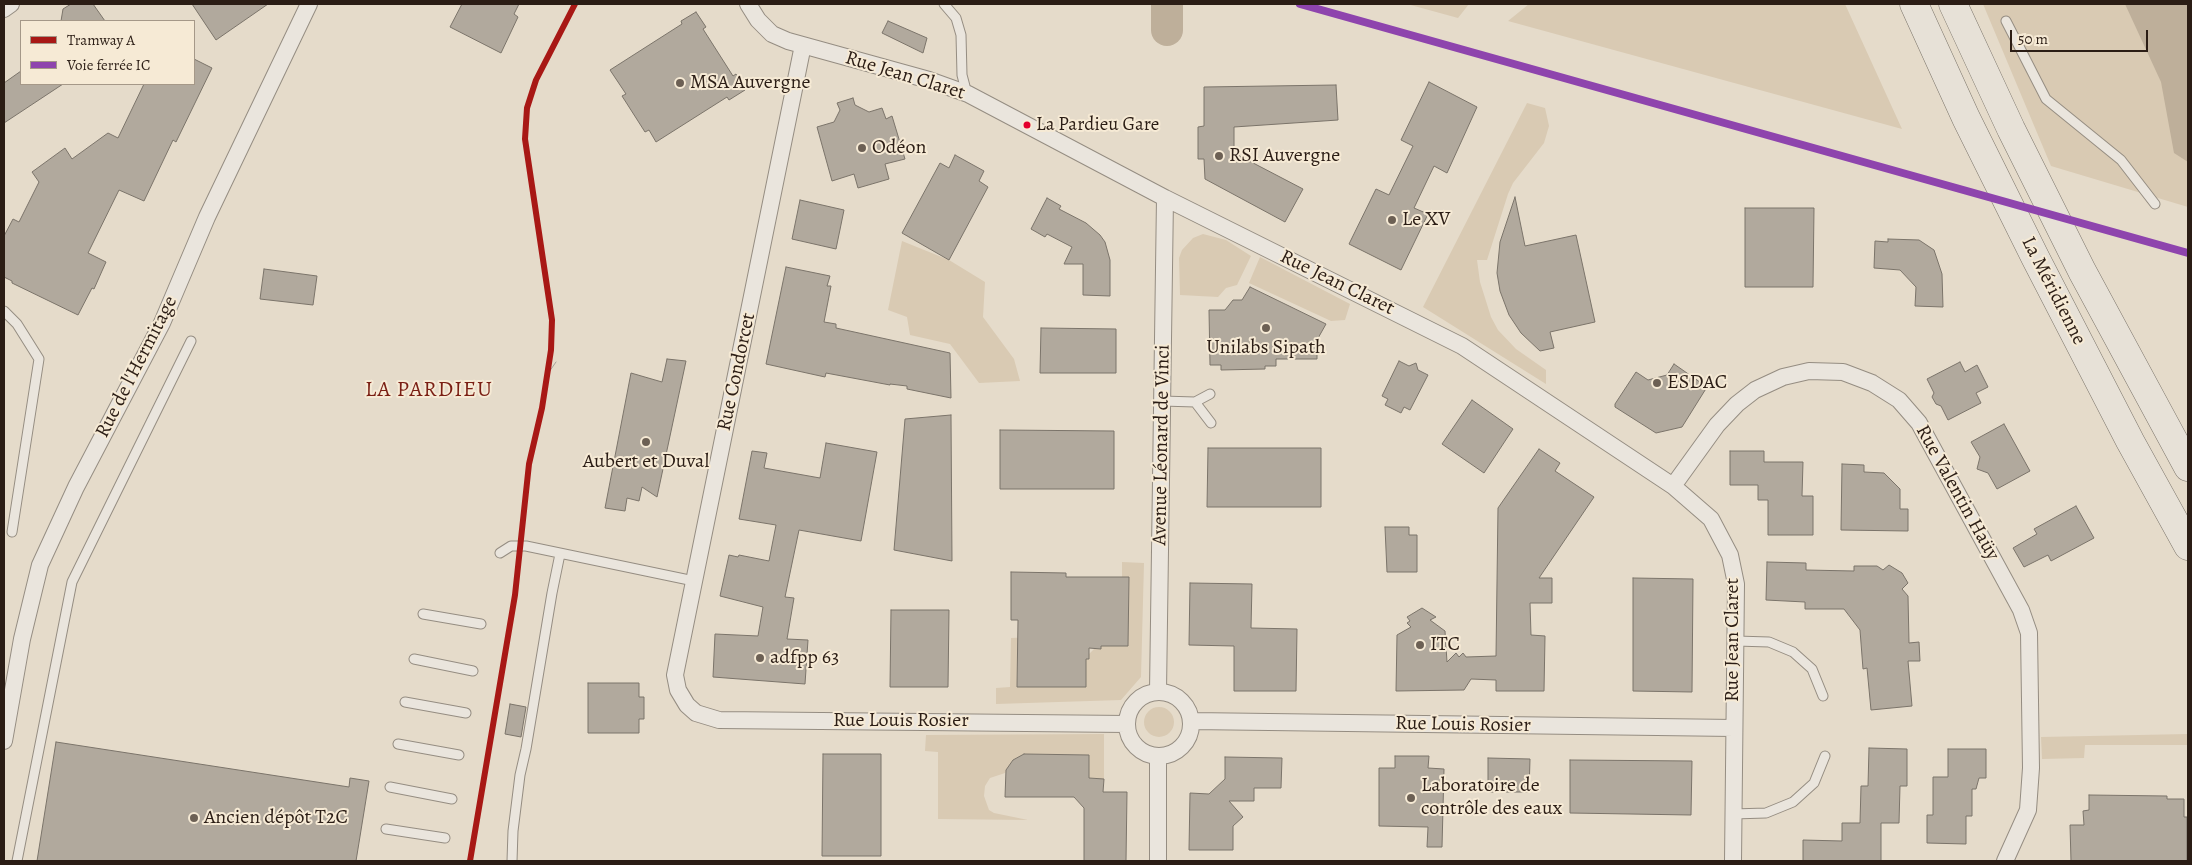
<!DOCTYPE html>
<meta charset="utf-8">
<style>
body{margin:0}
#map{position:relative;width:2192px;height:865px;overflow:hidden;background:#e5dbca;font-family:Alegreya,serif}
canvas{display:block}
.frame{position:absolute;inset:0;border:5px solid #2b1d15;pointer-events:none}
.legend{position:absolute;left:20px;top:20px;width:175px;height:65px;box-sizing:border-box;background:#f6ead5;border:1px solid #a59888;margin:0;padding:6px 9px;list-style:none;font-size:15px;color:#2b1d15}
.legend li{display:flex;align-items:center;gap:10px;height:25px}
.legend b{width:25px;border:1px solid #a59888}
.scale{position:absolute;left:2010px;top:30px;width:138px;height:22px;box-sizing:border-box;border:2px solid #2b1d15;border-top:0;padding-left:6px;font-size:15px;line-height:18px;white-space:nowrap;color:#2b1d15;-webkit-text-stroke:4px #f6ead5;paint-order:stroke}
</style>
<div id="map">
<canvas width="2192" height="865"></canvas>
<div class="frame"></div>
<ul class="legend">
<li><b style="height:6px;background:#a81815"></b>Tramway A</li>
<li><b style="height:6px;background:#8e44ad"></b>Voie ferrée IC</li>
</ul>
<div class="scale">50 m</div>
</div>
<script>
const context = document.querySelector('canvas').getContext('2d');
context.lineJoin = 'round';
function fill(path, color) {
  context.fillStyle = color;
  context.fill(path, 'evenodd');
}
function poly(rows) {
  const path = new Path2D();
  for (const r of rows) {
    if (r.length === 3) {
      path.moveTo(r[0] + r[2], r[1]);
      path.arc(r[0], r[1], r[2], 0, 2 * Math.PI);
      continue;
    }
    path.moveTo(r[0], r[1]);
    for (let i = 2; i < r.length; i += 2) path.lineTo(r[i], r[i + 1]);
  }
  return path;
}
function trace(path, color, width, dash) {
  context.strokeStyle = color;
  context.lineWidth = width;
  context.lineCap = dash ? 'butt' : 'round';
  context.setLineDash(dash || []);
  context.stroke(path);
}
function drawText(font, color, halo, rows, align = 'center') {
  context.font = font + ' Alegreya,serif';
  context.lineWidth = 4;
  context.setLineDash([]);
  context.textBaseline = 'middle';
  context.strokeStyle = halo;
  context.fillStyle = color;
  for (const [text, x, y, turn = 0] of rows) {
    context.save();
    context.translate(x, y);
    context.rotate((+turn || 0) * Math.PI / 180);
    context.textAlign = isNaN(turn) ? turn : align;
    if (halo) context.strokeText(text, 0, 0);
    context.fillText(text, 0, 0);
    context.restore();
  }
}
fill(poly([
 [1407,4,1469,4,1458,18],
 [1529,4,1845,4,1902,129,1508,21],
 [1983,4,2188,4,2188,207,2051,166],
 [1527,103,1545,108,1549,126,1544,143,1513,183,1508,194,1487,260,1477,260,1480,282,1491,317,1498,330,1516,349,1546,370,1546,384,1423,307],
 [1203,234,1226,240,1251,256,1237,285,1226,288,1218,297,1180,295,1179,258,1182,250,1193,238],
 [902,241,949,260,985,282,983,317,1014,359,1020,381,979,383,950,344,910,335,907,317,888,310],
 [1260,257,1350,304,1345,320,1331,321,1249,283],
 [1122,562,1144,563,1141,677,1121,700,996,704,996,688,1010,687,1011,638,1032,637,1018,646,1017,687,1086,687,1086,659,1089,659,1089,654,1095,648,1100,649,1101,646,1128,646,1129,577,1122,577],
 [1159,722,15],
 [1104,734,1104,782,1100,779,1089,778,1089,755,1024,754,1013,760,1005,773,990,778,985,786,984,796,989,810,994,813,1028,820,938,819,938,752,925,751,926,735],
 [2188,734,2188,745,2085,745,2084,758,2042,759,2041,737]
]), '#d9cab3');
fill(poly([
 [2125,4,2188,4,2188,162,2174,153,2161,82]
]), '#beaf9a');
trace(poly([
 [1167,30,1167,4]
]), '#beaf9a', 32);
const building = poly([
 [71,4,93,4,105,21,61,21,63,9,71,4],
 [192,4,268,4,216,40,192,4],
 [462,4,519,4,514,14,518,17,501,53,450,27,462,4],
 [696,12,706,27,703,29,733,76,736,74,745,90,729,100,727,97,656,142,649,130,645,132,622,96,626,94,610,70,682,24,681,21,696,12],
 [888,21,927,38,923,53,882,33,888,21],
 [194,59,212,68,176,142,173,140,144,201,119,190,88,253,106,262,94,289,92,288,78,315,12,283,12,281,4,277,4,236,13,219,19,222,39,182,32,172,65,148,72,159,108,133,118,138,144,84,194,84,194,59],
 [21,71,21,84,63,84,4,123,4,83,21,71],
 [1429,82,1477,107,1447,173,1434,166,1414,208,1428,214,1401,270,1349,244,1376,189,1389,195,1413,146,1401,140,1429,82],
 [1336,85,1338,120,1234,127,1234,153,1303,189,1285,222,1205,179,1204,159,1198,159,1198,127,1204,126,1204,87,1336,85],
 [853,98,855,105,869,112,882,108,886,119,892,116,905,159,885,164,889,179,858,188,854,174,832,181,817,127,834,122,840,110,837,103,853,98],
 [955,155,984,171,979,181,988,187,949,260,902,233,940,163,949,168,955,155],
 [1515,197,1525,246,1576,235,1595,322,1550,332,1554,348,1540,351,1521,333,1509,315,1500,291,1497,273,1500,242,1515,197],
 [1047,198,1061,206,1059,209,1086,223,1100,235,1105,242,1110,260,1110,296,1083,295,1083,264,1064,264,1072,247,1047,234,1045,237,1031,229,1047,198],
 [800,200,844,210,836,249,792,239,800,200],
 [1745,208,1814,208,1813,287,1745,287,1745,208],
 [1888,239,1919,240,1934,250,1942,274,1943,307,1915,306,1916,287,1900,270,1874,268,1875,241,1888,242,1888,239],
 [786,267,830,276,827,286,831,286,824,322,836,324,836,328,950,353,951,398,907,389,907,386,890,384,890,385,826,373,825,377,766,364,786,267],
 [264,269,317,276,313,305,260,299,264,269],
 [1250,287,1326,324,1317,340,1317,359,1276,359,1276,366,1265,366,1265,369,1221,370,1221,365,1210,365,1209,310,1225,310,1233,300,1242,300,1250,287],
 [1041,328,1116,329,1116,373,1040,373,1041,328],
 [667,359,686,361,657,497,642,487,639,501,627,498,625,511,605,508,631,373,662,382,667,359],
 [1399,361,1409,366,1416,363,1418,370,1428,375,1410,410,1404,407,1401,413,1385,405,1388,399,1382,396,1399,361],
 [1960,362,1965,372,1977,365,1988,387,1976,393,1981,403,1948,420,1941,406,1936,404,1932,397,1934,393,1927,379,1960,362],
 [1674,364,1707,387,1682,427,1656,433,1615,407,1615,404,1636,372,1648,380,1667,375,1674,364],
 [1472,400,1513,429,1484,473,1442,444,1472,400],
 [951,415,952,561,894,550,905,419,951,415],
 [2004,424,2030,471,1997,489,1988,473,1977,469,1980,457,1971,442,2004,424],
 [1000,430,1114,431,1114,489,1000,489,1000,430],
 [826,443,877,452,861,541,799,530,785,597,794,598,787,639,808,640,805,684,713,677,715,634,758,636,763,607,720,596,729,555,738,557,739,555,769,561,776,525,739,519,752,451,767,453,764,468,820,478,826,443],
 [1208,448,1321,448,1321,507,1207,507,1208,448],
 [1539,449,1560,463,1555,471,1594,497,1539,578,1552,578,1552,603,1530,603,1531,635,1545,636,1544,691,1496,691,1496,680,1471,679,1464,690,1396,691,1397,635,1411,627,1407,623,1410,621,1407,617,1422,608,1436,617,1430,620,1445,631,1447,662,1456,653,1459,657,1463,653,1466,657,1496,656,1498,508,1539,449],
 [1730,451,1764,451,1764,462,1803,462,1802,496,1813,496,1813,535,1768,535,1768,500,1758,500,1758,485,1730,485,1730,451],
 [1842,464,1864,465,1864,472,1884,473,1900,489,1900,509,1908,509,1908,531,1841,530,1842,464],
 [2076,506,2094,538,2051,561,2048,555,2024,567,2013,548,2037,534,2034,529,2076,506],
 [1385,527,1409,527,1409,535,1417,535,1417,572,1387,572,1385,527],
 [1767,562,1806,563,1806,570,1854,571,1854,566,1877,566,1883,570,1889,565,1902,573,1908,583,1902,589,1908,596,1909,643,1919,642,1920,661,1908,661,1912,706,1871,710,1867,668,1863,669,1860,630,1844,609,1805,609,1805,602,1766,600,1767,562],
 [1011,572,1066,573,1066,577,1129,577,1128,646,1101,646,1101,649,1089,648,1089,659,1086,659,1086,687,1017,687,1018,620,1011,620,1011,572],
 [1633,578,1693,579,1692,692,1633,691,1633,578],
 [1190,583,1252,584,1251,628,1297,629,1296,691,1234,691,1234,646,1189,645,1190,583],
 [891,610,949,610,948,687,890,687,891,610],
 [588,683,639,683,639,697,644,697,644,719,639,719,639,733,588,733,588,683],
 [510,704,526,707,521,737,505,734,510,704],
 [56,742,349,787,350,778,369,781,356,861,37,861,56,742],
 [1869,748,1907,749,1907,786,1900,786,1899,823,1881,823,1881,861,1803,861,1803,840,1842,841,1842,823,1860,823,1861,786,1868,786,1869,748],
 [1948,749,1986,749,1986,778,1979,778,1976,789,1972,789,1972,816,1966,816,1966,844,1927,843,1927,815,1933,815,1933,777,1948,777,1948,749],
 [823,754,881,754,881,856,822,856,823,754],
 [1024,754,1089,755,1089,778,1104,779,1103,792,1127,792,1126,861,1084,861,1084,808,1074,797,1005,797,1006,770,1013,760,1024,754],
 [1395,756,1429,756,1428,768,1444,769,1442,847,1427,847,1428,827,1379,826,1379,768,1395,768,1395,756],
 [1225,757,1282,758,1281,788,1254,788,1254,801,1229,801,1243,817,1233,826,1233,850,1189,850,1190,793,1209,794,1225,779,1225,757],
 [1488,758,1530,759,1529,792,1488,792,1488,758],
 [1570,760,1692,761,1691,815,1570,813,1570,760],
 [2089,795,2167,796,2167,799,2184,799,2184,817,2187,817,2187,861,2071,861,2070,825,2084,825,2083,811,2089,810,2089,795]
]);
fill(building, '#b1a99d');
trace(building, '#7b746a', 1);
const service = poly([
 [944,4,956,18,961,35,962,75,967,94],
 [2006,21,2046,99,2121,160,2155,204],
 [4,311,17,324,39,359,12,532],
 [1162,401,1195,402,1210,394],
 [1195,402,1211,423],
 [500,553,511,546,526,546,694,581],
 [423,614,481,624],
 [1736,641,1769,642,1793,652,1812,669,1823,696],
 [414,659,473,671],
 [405,702,466,713],
 [398,744,459,755],
 [390,787,452,799],
 [1733,814,1766,813,1793,802,1814,783,1825,756],
 [386,829,445,838],
 [17,861,72,582,191,341],
 [512,861,513,831,520,775,526,749,552,593,560,554]
]);
const minor = poly([
 [748,4,758,20,772,34,788,41,929,80,968,94,1165,198,1462,346,1673,486,1711,519,1730,555,1736,584,1733,861],
 [4,9,11,4],
 [803,45,675,675,678,690,687,705,696,713,719,720,1127,724],
 [1673,486,1717,425,1737,404,1755,390,1783,377,1809,371,1843,372,1872,383,1899,400,1919,423,2021,610,2029,633,2031,768,2028,810,2005,861],
 [1158,691,1165,198],
 [1159,724,32],
 [1192,721,1734,728],
 [4,741,22,639,40,565,76,487,162,323,207,217,309,4],
 [1158,861,1158,756]
]);
const motorway = poly([
 [1914,4,1966,118,2035,257,2130,441,2188,546],
 [1953,4,2011,129,2082,271,2188,467]
]);
trace(service, '#958d82', 11);
trace(minor, '#958d82', 18);
trace(motorway, '#7b746a', 29);
trace(service, '#eae5dd', 9);
trace(minor, '#eae5dd', 16);
trace(motorway, '#e7e1d7', 28);
trace(poly([
 [547,375,556,362]
]), '#a7a19a', 1);
trace(poly([
 [1300,4,2188,253]
]), '#8e44ad', 8);
trace(poly([
 [470,861,515,595,529,464,542,408,551,350,552,320,525,139,527,108,536,80,575,4]
]), '#a81815', 6);
for (const [x, y, r, color] of [
 [680,83,5,"#6c6054"],
 [1027,125,4.5,"#e4002b"],
 [862,148,5,"#6c6054"],
 [1219,156,5,"#6c6054"],
 [1392,220,5,"#6c6054"],
 [1266,328,5,"#6c6054"],
 [1657,383,5,"#6c6054"],
 [646,442,5,"#6c6054"],
 [1420,645,5,"#6c6054"],
 [760,658,5,"#6c6054"],
 [1411,798,5,"#6c6054"],
 [194,818,5,"#6c6054"]
]) {
  const dot = new Path2D();
  dot.arc(x, y, r, 0, 2 * Math.PI);
  context.fillStyle = color;
  context.fill(dot);
  trace(dot, '#f6ead5', 2);
}
drawText('19px', '#2b1d15', '#f6ead5', [
 ["La Pardieu Gare",1036,125]
], 'left');
drawText('20px', '#2b1d15', '#f6ead5', [
 ["Rue Jean Claret",905,76,17],
 ["Rue Jean Claret",1337,283,26],
 ["La Méridienne",2053,291,63],
 ["Rue de l'Hermitage",137,367,-63],
 ["Rue Condorcet",737,372,-78],
 ["Avenue Léonard de Vinci",1162,445,-89],
 ["Rue Valentin Haüy",1957,493,61],
 ["Rue Jean Claret",1733,640,-90],
 ["Rue Louis Rosier",901,721],
 ["Rue Louis Rosier",1463,725,1]
]);
drawText('20px', '#2b1d15', '#f6ead5', [
 ["MSA Auvergne",690,83],
 ["Odéon",872,148],
 ["RSI Auvergne",1229,156],
 ["Le XV",1402,220],
 ["Unilabs Sipath",1266,348,"center"],
 ["ESDAC",1667,383],
 ["Aubert et Duval",646,462,"center"],
 ["ITC",1430,645],
 ["adfpp 63",770,658],
 ["Laboratoire de",1421,786],
 ["contrôle des eaux",1421,809],
 ["Ancien dépôt T2C",204,818]
], 'left');
context.letterSpacing = '1px';
drawText('22px', '#7a1f14', '#f6ead5', [
 ["LA PARDIEU",429,391]
]);
context.letterSpacing = '0px';
</script>
